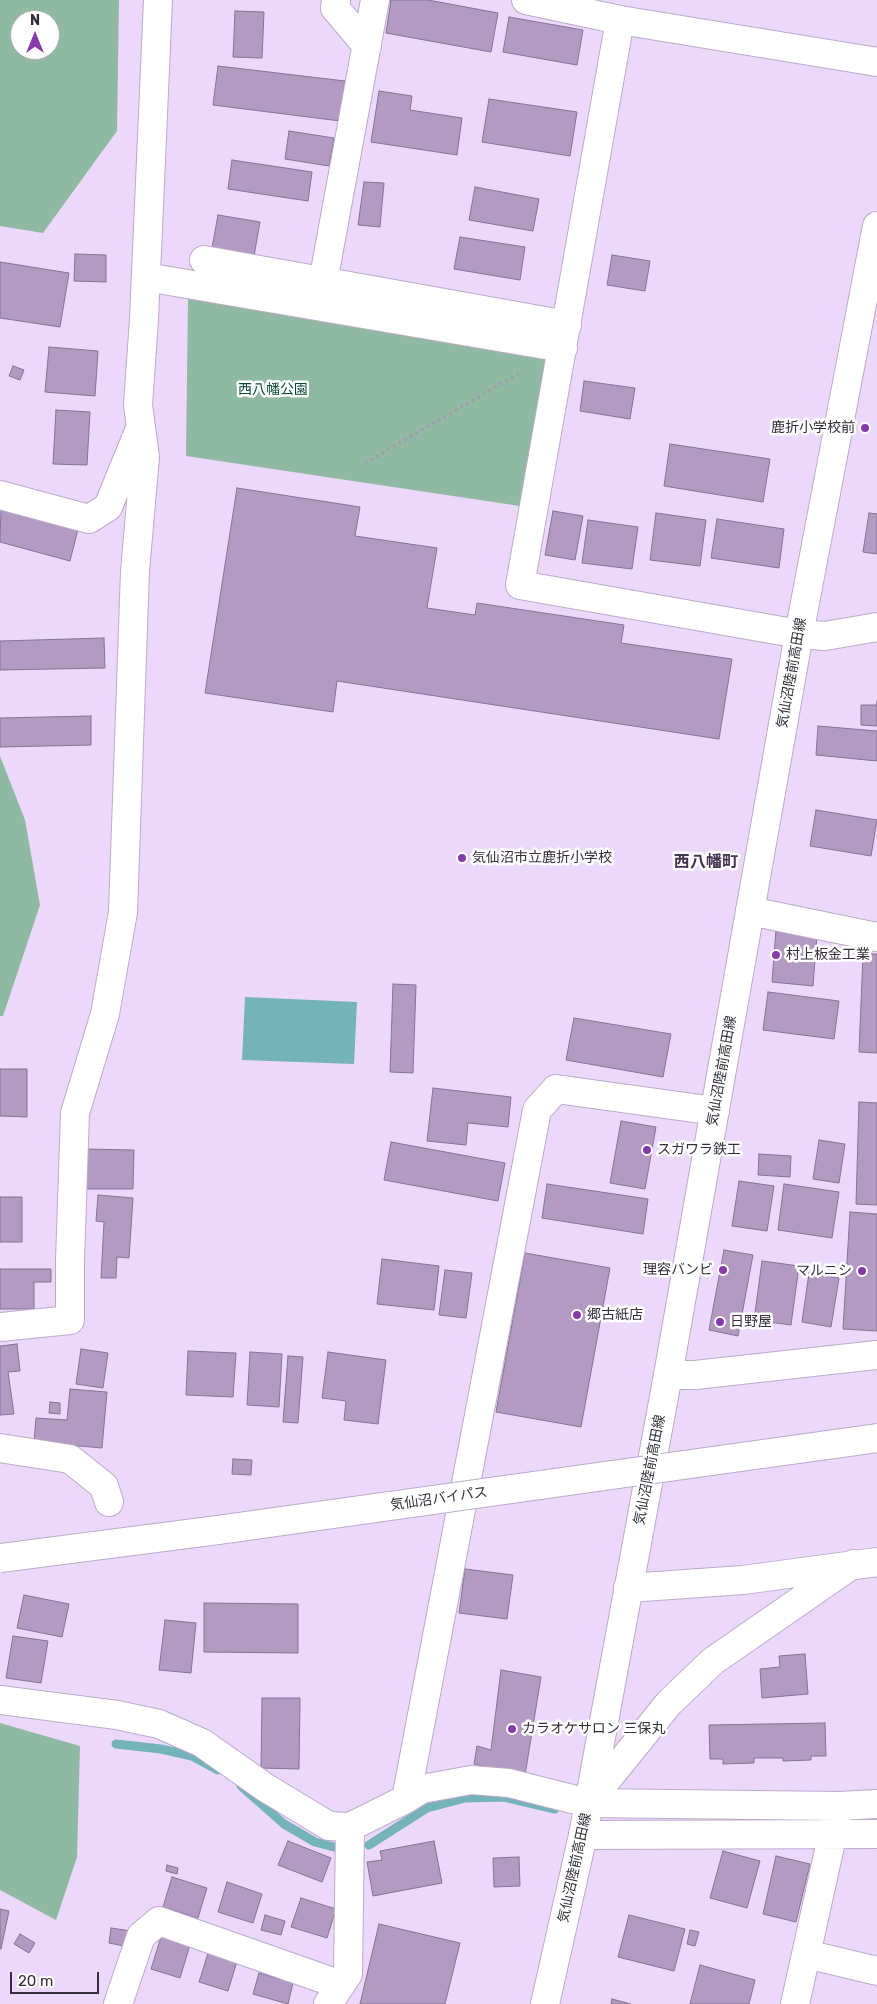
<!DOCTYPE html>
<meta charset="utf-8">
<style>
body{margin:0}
#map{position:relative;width:877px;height:2004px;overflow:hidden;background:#ecd8fa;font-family:Rubik,sans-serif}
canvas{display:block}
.north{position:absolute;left:10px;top:10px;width:50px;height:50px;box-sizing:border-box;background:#fff;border:1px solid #afacb1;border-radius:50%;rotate:0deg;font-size:14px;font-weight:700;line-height:20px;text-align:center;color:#362f3b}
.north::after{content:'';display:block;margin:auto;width:18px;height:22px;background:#873aaa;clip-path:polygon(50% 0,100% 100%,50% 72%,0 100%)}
.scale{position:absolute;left:10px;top:1972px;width:89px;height:22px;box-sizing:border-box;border:2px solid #362f3b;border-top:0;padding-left:6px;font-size:15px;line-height:18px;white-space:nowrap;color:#362f3b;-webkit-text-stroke:4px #fff;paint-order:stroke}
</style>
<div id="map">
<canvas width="877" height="2004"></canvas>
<div class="north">N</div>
<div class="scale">20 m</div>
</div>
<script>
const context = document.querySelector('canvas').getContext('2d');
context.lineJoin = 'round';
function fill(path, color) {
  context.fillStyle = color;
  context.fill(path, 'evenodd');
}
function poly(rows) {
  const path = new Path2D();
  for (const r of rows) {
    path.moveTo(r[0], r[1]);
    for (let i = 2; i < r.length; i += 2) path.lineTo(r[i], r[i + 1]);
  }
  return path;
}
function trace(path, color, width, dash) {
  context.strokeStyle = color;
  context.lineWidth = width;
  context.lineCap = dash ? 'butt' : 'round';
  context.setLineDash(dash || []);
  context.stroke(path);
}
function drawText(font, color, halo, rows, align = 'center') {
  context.font = font + ' Rubik,"Noto Sans JP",sans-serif';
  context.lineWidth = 5;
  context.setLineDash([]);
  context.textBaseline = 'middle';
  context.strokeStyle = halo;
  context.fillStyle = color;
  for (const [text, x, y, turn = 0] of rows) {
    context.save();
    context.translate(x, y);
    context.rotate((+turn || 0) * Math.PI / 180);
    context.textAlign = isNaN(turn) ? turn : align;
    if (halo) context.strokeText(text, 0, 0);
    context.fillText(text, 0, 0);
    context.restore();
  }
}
fill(poly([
 [0,0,119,0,117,131,43,233,0,226],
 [20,20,50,20,50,50,20,50],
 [188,298,540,352,549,368,520,506,186,456],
 [0,756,25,820,40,905,3,1016,0,1016],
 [0,1723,80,1746,77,1857,56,1920,0,1890]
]), '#90b9a3');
fill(poly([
 [245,997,357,1002,354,1064,242,1060]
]), '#75b3ba');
trace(poly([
 [116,1744,161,1749,192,1756,218,1770],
 [241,1786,284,1824,315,1842,334,1847],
 [369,1845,427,1808,465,1798,504,1797,555,1809]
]), '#75b3ba', 9);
const building = poly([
 [391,0,428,0,498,13,491,52,386,33,391,0],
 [235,11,264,12,262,58,233,57,235,11],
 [509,17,583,30,577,65,503,52,509,17],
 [218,66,345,81,340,121,213,105,218,66],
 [379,91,412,96,410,110,462,118,457,155,371,142,379,91],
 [489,99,577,112,570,156,482,142,489,99],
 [289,131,334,138,329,166,285,159,289,131],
 [232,160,312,172,308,201,228,189,232,160],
 [364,182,384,183,380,227,358,225,364,182],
 [475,187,539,199,533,231,469,220,475,187],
 [218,215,260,222,254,256,212,248,218,215],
 [460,237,525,247,520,280,454,269,460,237],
 [75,254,106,255,106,282,74,281,75,254],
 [612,255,650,261,645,291,607,285,612,255],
 [0,262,69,273,60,327,0,318,0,262],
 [49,347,98,351,95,396,45,392,49,347],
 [13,366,24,370,20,380,9,376,13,366],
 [584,381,635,388,630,419,580,411,584,381],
 [56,410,90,412,87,465,53,464,56,410],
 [670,444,770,459,763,502,664,486,670,444],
 [237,488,360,507,355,536,437,548,427,608,475,615,477,603,624,625,621,643,732,659,719,739,337,681,333,712,205,693,237,488],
 [1,508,78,529,70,561,0,542,1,508],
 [553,511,583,516,575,560,545,555,553,511],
 [656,513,706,520,700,566,650,560,656,513],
 [869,513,877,514,877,554,863,552,869,513],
 [717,519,784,529,779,568,711,558,717,519],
 [588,520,638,527,632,569,582,563,588,520],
 [104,638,105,668,0,670,0,641,104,638],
 [877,701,877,726,861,725,861,705,877,705,877,701],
 [91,716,91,745,0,747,0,718,91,716],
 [818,726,877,731,877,761,816,755,818,726],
 [816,810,877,820,871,856,810,846,816,810],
 [776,930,817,934,813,986,772,982,776,930],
 [863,954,877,954,877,1053,859,1052,863,954],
 [393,984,416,985,413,1073,390,1072,393,984],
 [768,992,839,1001,834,1039,763,1030,768,992],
 [574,1018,671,1034,663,1077,566,1060,574,1018],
 [0,1069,27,1069,27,1117,0,1116,0,1069],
 [433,1088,511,1097,508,1127,468,1123,466,1145,427,1141,433,1088],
 [859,1102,877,1103,877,1205,856,1204,859,1102],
 [621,1121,656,1127,645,1189,610,1183,621,1121],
 [819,1140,845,1144,839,1183,813,1179,819,1140],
 [391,1142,505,1163,498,1201,384,1180,391,1142],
 [84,1149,134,1150,133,1189,84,1189,84,1149],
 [759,1154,791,1156,790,1177,758,1175,759,1154],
 [739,1181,774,1186,767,1231,732,1226,739,1181],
 [547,1184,648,1199,643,1234,542,1218,547,1184],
 [784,1184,839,1192,832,1238,778,1230,784,1184],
 [98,1195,133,1198,129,1258,117,1257,116,1278,101,1278,104,1222,96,1221,98,1195],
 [0,1197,22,1197,22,1242,0,1242,0,1197],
 [850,1212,877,1214,877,1331,843,1329,850,1212],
 [724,1250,753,1255,738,1336,709,1330,724,1250],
 [525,1253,610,1268,581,1427,496,1412,525,1253],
 [382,1259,439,1266,434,1310,377,1304,382,1259],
 [762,1261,799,1266,791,1325,754,1320,762,1261],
 [0,1269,51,1269,51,1282,34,1282,34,1309,0,1309,0,1269],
 [445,1270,472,1273,466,1318,439,1315,445,1270],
 [809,1273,839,1278,831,1327,802,1322,809,1273],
 [17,1344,20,1371,8,1372,14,1414,0,1415,0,1346,17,1344],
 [81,1349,108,1353,103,1388,76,1384,81,1349],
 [188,1351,236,1353,233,1397,186,1395,188,1351],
 [250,1352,282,1354,279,1407,247,1405,250,1352],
 [328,1352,386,1360,378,1424,344,1420,346,1401,322,1398,328,1352],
 [288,1356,303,1357,298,1423,283,1422,288,1356],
 [70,1389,107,1392,102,1448,34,1442,36,1418,67,1420,70,1389],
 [50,1402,60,1403,60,1414,49,1413,50,1402],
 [233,1459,252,1460,251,1475,232,1474,233,1459],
 [465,1569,513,1575,507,1619,459,1613,465,1569],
 [24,1595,69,1604,62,1637,17,1628,24,1595],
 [204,1603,298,1604,298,1653,204,1652,204,1603],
 [165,1620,196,1623,191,1673,159,1670,165,1620],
 [13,1636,48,1641,41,1683,6,1678,13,1636],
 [805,1654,808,1694,762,1698,760,1669,780,1667,779,1656,805,1654],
 [501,1670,541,1677,525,1775,474,1764,477,1746,491,1750,501,1670],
 [262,1698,300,1698,299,1769,261,1768,262,1698],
 [825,1723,826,1756,811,1756,811,1760,783,1761,783,1758,754,1758,754,1763,723,1764,723,1759,710,1759,709,1725,825,1723],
 [288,1841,331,1858,322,1882,278,1865,288,1841],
 [434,1841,442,1883,373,1896,367,1862,382,1860,380,1851,434,1841],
 [723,1851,760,1861,747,1908,710,1898,723,1851],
 [776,1856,810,1864,796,1922,763,1914,776,1856],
 [519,1857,520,1886,494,1887,493,1858,519,1857],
 [167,1865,178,1868,177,1874,166,1871,167,1865],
 [172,1877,207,1888,198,1918,163,1907,172,1877],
 [227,1882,262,1894,253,1923,218,1912,227,1882],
 [301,1898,336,1909,327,1938,291,1927,301,1898],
 [0,1909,9,1911,1,1949,0,1949,0,1909],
 [265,1915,285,1921,281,1935,261,1930,265,1915],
 [629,1915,685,1929,674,1971,618,1957,629,1915],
 [379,1924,460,1943,445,2004,360,2004,379,1924],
 [111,1928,131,1931,129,1947,109,1943,111,1928],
 [690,1930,699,1932,695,1946,687,1944,690,1930],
 [20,1934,35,1943,29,1953,14,1944,20,1934],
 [161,1937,190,1945,180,1978,151,1969,161,1937],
 [209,1950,238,1958,228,1991,199,1982,209,1950],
 [700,1965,755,1980,749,2004,690,2004,700,1965],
 [259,1973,293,1983,288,2004,253,1994,259,1973],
 [612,1999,631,2004,611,2004,612,1999]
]);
fill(building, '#b29ac3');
trace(building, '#857492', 1);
const street = poly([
 [336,0,335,8,367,46],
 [526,0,620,20],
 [877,62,620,20,520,585,799,634,825,636,877,627],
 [204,260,567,325],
 [146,277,563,348],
 [323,282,375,0],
 [0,495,89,519,108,507,139,431],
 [750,911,877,937],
 [0,1327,70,1320,70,1260,75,1113,105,1014,123,912,135,571,145,457,138,405,144,319,158,0],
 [668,1375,695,1375,877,1355],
 [0,1448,70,1459,104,1486,109,1502],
 [0,1700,117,1715,159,1724,202,1743,266,1788,329,1826,350,1827,406,1799,422,1789,471,1780,509,1783,588,1803,839,1806,877,1804],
 [406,1799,537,1110,556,1089,715,1111],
 [583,1835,877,1834],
 [806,1954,877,1971],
 [118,2004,141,1936,159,1921,341,1985],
 [328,2004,348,1974,350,1827],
 [795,2004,836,1819]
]);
const primary = poly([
 [545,2004,583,1835,668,1375,799,634,877,226]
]);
const highway = poly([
 [705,1462,877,1438],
 [628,1588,743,1580,877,1562],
 [588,1803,669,1703,713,1661,853,1564]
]);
trace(street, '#bdaacb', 30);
trace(primary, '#bdaacb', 30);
trace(highway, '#bdaacb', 30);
trace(poly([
 [365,463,523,371]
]), '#a697b0', 3, [2.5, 4]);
trace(street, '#fff', 28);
trace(primary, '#fff', 28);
trace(highway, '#fff', 28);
const highwayBridge = poly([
 [0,1558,218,1530,705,1462]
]);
trace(highwayBridge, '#bdaacb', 30, []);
trace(highwayBridge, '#fff', 28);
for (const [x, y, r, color] of [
 [865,428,5,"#873aaa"],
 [462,858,5,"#873aaa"],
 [776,955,5,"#873aaa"],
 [647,1150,5,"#873aaa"],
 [723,1270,5,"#873aaa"],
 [862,1271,5,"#873aaa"],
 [577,1315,5,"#873aaa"],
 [720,1322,5,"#873aaa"],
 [512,1729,5,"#873aaa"]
]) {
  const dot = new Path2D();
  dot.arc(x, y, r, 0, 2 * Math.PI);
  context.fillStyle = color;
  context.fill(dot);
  trace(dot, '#fff', 2);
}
drawText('14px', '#0b4c33', '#fff', [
 ["西八幡公園",273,390]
]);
drawText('14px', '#362f3b', '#fff', [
 ["鹿折小学校前",855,428,"right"],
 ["気仙沼市立鹿折小学校",472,858],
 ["村上板金工業",786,955],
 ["スガワラ鉄工",657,1150],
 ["理容バンビ",713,1270,"right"],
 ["マルニシ",852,1271,"right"],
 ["郷古紙店",587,1315],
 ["日野屋",730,1322],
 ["カラオケサロン 三保丸",522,1729]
], 'left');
drawText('14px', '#362f3b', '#fff', [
 ["気仙沼陸前高田線",792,673,-80],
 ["気仙沼陸前高田線",722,1071,-80],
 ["気仙沼陸前高田線",650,1470,-79],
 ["気仙沼バイパス",439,1499,-8],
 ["気仙沼陸前高田線",575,1868,-78]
]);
drawText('bold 16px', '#43334e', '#fff', [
 ["西八幡町",706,862]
]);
</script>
